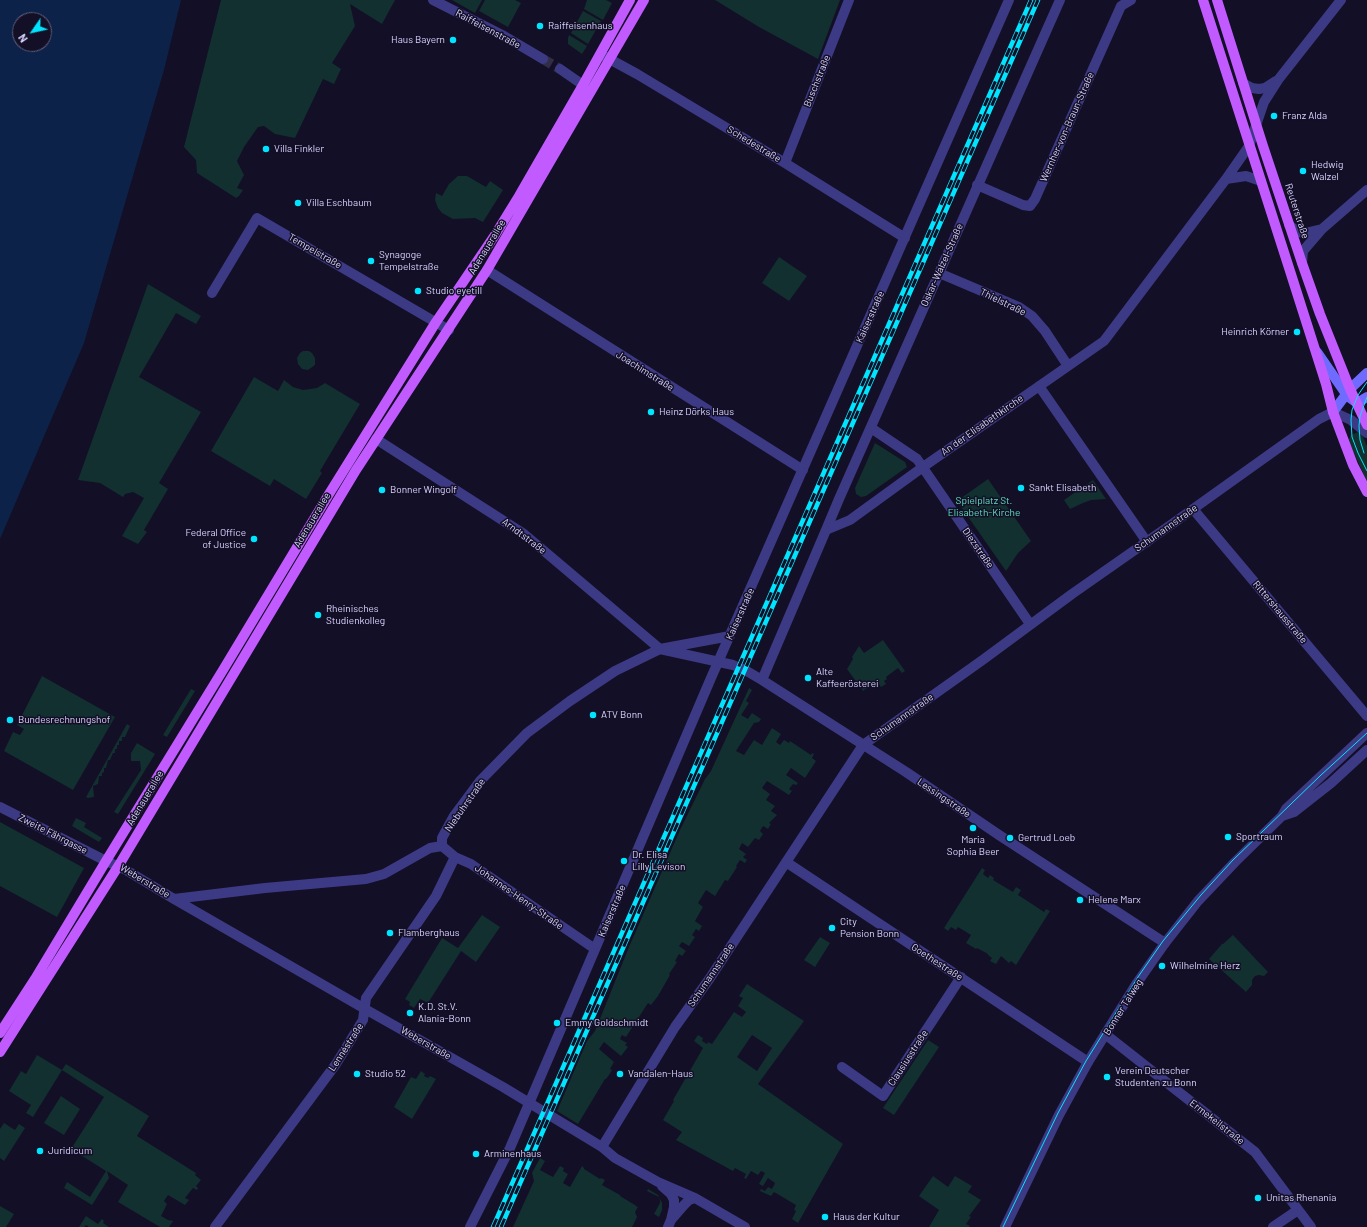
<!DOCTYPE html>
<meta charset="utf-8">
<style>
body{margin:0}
#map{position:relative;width:1367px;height:1227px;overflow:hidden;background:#130f26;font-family:Barlow,sans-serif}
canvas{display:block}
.north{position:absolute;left:12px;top:12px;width:40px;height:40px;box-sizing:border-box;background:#130f26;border:1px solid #625e7d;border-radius:50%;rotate:236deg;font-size:11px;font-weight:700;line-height:16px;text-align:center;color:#d9d4ff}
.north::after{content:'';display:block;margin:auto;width:14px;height:18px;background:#00e5ff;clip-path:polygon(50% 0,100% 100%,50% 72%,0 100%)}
</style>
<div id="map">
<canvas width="1367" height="1227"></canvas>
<div class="north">N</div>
</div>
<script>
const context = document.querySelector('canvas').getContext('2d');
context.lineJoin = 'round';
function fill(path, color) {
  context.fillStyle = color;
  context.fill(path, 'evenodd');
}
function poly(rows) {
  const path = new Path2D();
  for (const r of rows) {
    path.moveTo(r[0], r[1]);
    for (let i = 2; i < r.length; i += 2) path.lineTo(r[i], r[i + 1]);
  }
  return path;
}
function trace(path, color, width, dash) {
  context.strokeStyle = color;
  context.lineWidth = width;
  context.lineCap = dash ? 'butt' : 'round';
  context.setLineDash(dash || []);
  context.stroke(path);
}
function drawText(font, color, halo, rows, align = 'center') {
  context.font = font + ' Barlow,sans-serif';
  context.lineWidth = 3;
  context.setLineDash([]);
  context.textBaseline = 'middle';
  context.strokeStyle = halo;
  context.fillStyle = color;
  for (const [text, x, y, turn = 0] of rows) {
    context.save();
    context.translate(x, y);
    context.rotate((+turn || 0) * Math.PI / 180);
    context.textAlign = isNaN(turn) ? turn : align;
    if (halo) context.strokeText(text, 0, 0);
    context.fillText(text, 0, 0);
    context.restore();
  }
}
fill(poly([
 [221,0,395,0,382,24,350,4,355,26,332,63,341,69,334,84,323,79,295,138,275,134,264,126,258,127,244,147,237,161,244,175,237,188,243,190,239,196,236,198,197,173,196,160,184,147],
 [452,0,482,0,475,13],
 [485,0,515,0,521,3,508,27,479,11],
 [587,0,606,0,612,3,603,20,584,9],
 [715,0,840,0,818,59,759,27],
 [583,11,601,21,588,44,571,33],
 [569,35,587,46,582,54,568,44,568,38],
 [458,176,467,176,486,187,490,181,503,190,483,222,475,218,453,219,442,213,438,208,435,200,436,193,442,196,449,184],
 [779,257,807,276,789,301,762,283],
 [148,284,201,316,196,324,176,313,139,377,201,412,159,483,168,489,144,530,147,532,138,544,122,536,144,498,133,492,125,494,123,497,100,483,78,480],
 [303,351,309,351,312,353,315,358,315,365,308,370,302,369,298,364,297,358,300,353],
 [254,377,278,391,284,380,293,387,303,390,317,388,325,383,360,404,320,471,322,473,306,499,274,479,270,486,211,451],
 [1358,432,1362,435,1367,446,1367,482,1350,444,1349,439,1351,435],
 [875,443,905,462,907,467,866,496,861,497,856,494,855,488],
 [988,479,1031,541,1018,553,1006,571,957,501],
 [1093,480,1106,499,1091,500,1083,503,1070,509,1064,500],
 [883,640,905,671,902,673,898,668,886,677,887,679,884,681,886,684,881,687,877,681,863,691,847,669,853,659,852,657,859,646,864,653],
 [42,676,115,717,73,790,4,751,13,732,20,735,24,729,17,725],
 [749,688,752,690,746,701,749,703,741,715,748,719,752,713,761,719,759,722,754,723,736,751,744,755,754,740,762,745,772,728,781,734,776,742,780,745,784,740,789,743,790,741,811,755,812,753,814,754,812,758,816,761,805,778,791,768,786,775,798,783,796,785,793,784,789,789,792,791,789,795,767,781,762,788,770,794,766,800,775,806,771,811,777,815,769,823,771,824,768,829,763,826,760,831,763,834,759,840,755,838,748,847,742,843,739,849,746,854,743,857,747,860,745,863,740,860,736,866,737,867,728,881,725,880,715,896,706,890,698,903,703,907,695,921,702,926,699,931,696,929,692,935,695,937,689,946,682,942,679,946,686,951,682,956,679,954,675,961,677,962,669,974,670,975,658,996,651,1005,648,1003,626,1037,622,1035,620,1039,627,1043,625,1045,628,1047,621,1056,604,1042,599,1049,614,1062,610,1069,612,1070,609,1075,606,1079,605,1079,578,1124,557,1111,587,1041,595,1031,629,947,680,830,705,779,711,771],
 [191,689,195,691,167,737,163,735],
 [127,724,130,726,125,737,122,737,122,741,119,741,119,745,117,745,117,749,115,749,115,753,113,753,110,760,108,760,106,768,104,768,104,772,102,773,102,776,99,776,98,784,93,786,94,797,88,798,86,797],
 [137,743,155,754,118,814,114,812,141,770,140,761,131,761,131,753],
 [76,818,86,823,84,827,102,838,99,842,72,826],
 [0,822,84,868,57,917,0,886],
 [982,868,985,870,983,874,988,878,990,875,994,878,993,880,1013,892,1016,887,1021,890,1018,895,1029,902,1044,912,1046,909,1050,911,1016,965,1011,961,1009,963,1001,956,996,964,990,961,992,958,988,955,988,954,977,948,976,949,966,943,971,935,958,927,956,930,951,927,948,931,944,928],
 [482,915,500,927,476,962,461,951,428,1003,420,999,414,1008,409,1005,410,1002,405,999,442,938,458,948],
 [1233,935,1268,972,1264,976,1259,975,1255,976,1252,980,1252,985,1246,992,1209,959,1222,944,1223,944],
 [820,937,830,943,815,967,804,960],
 [747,984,804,1021,758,1084,843,1144,798,1223,792,1219,796,1211,794,1210,796,1205,774,1192,771,1196,760,1191,761,1189,765,1191,768,1187,772,1189,775,1183,768,1178,763,1186,759,1184,765,1173,761,1171,758,1175,751,1171,746,1179,744,1178,746,1174,735,1168,733,1171,676,1140,682,1132,663,1120,674,1101,673,1100,703,1048,694,1041,698,1035,703,1038,702,1041,707,1044,708,1042,712,1044,734,1012,742,1017,746,1012,738,1006,743,998,739,996],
 [752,1035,772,1048,757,1071,737,1057],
 [928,1040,939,1047,894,1115,883,1108],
 [37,1055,62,1070,66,1064,149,1116,137,1136,196,1173,195,1175,201,1180,196,1186,198,1188,197,1190,193,1188,185,1198,189,1200,185,1205,168,1195,164,1201,167,1204,161,1216,168,1220,173,1221,169,1227,160,1227,118,1202,128,1185,107,1171,109,1178,92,1205,64,1188,67,1182,90,1197,106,1171,71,1149,104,1097,62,1070,33,1117,26,1113,31,1105,9,1091,21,1071,26,1074],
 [421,1071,425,1074,424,1076,428,1078,430,1076,436,1079,412,1119,394,1107,411,1077,416,1079],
 [61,1096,80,1109,64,1135,44,1123],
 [4,1123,15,1130,19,1124,25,1128,4,1161,0,1158,0,1129],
 [540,1158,545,1161,540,1170,553,1177,560,1166,564,1168,563,1171,568,1174,563,1183,570,1187,582,1166,584,1168,584,1169,600,1179,601,1178,605,1180,602,1185,620,1195,620,1196,635,1205,636,1206,638,1207,635,1212,637,1217,632,1227,513,1227,534,1181,532,1173],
 [933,1176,948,1187,955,1176,972,1186,968,1192,981,1200,969,1216,971,1217,966,1224,970,1226,969,1227,929,1227,939,1210,919,1196],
 [648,1189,658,1195,662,1203,662,1210,659,1217,654,1214,660,1203,660,1200,659,1197,647,1191],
 [0,1206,14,1214,6,1227,0,1227],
 [86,1216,98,1224,102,1219,104,1221,103,1223,109,1227,89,1227,86,1225,84,1227,79,1227]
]), '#12302f');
fill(poly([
 [0,0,181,0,164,70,84,343,0,539],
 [20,20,44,20,44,44,20,44]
]), '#0c2248');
trace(poly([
 [543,59,560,69]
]), '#312d47', 10, [10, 5]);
trace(poly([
 [433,0,504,36,543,59],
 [602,55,637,74,785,163,905,238],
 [560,69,583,85],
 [1243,83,1252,88,1259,89,1265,88,1276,81],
 [785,163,849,0],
 [1226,179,1246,176,1261,181],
 [977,185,1023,205,1030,206,1035,199,1121,6,1131,0],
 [1289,225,1298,232,1305,233,1322,229],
 [1302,263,1303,251,1322,229,1367,190],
 [487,270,803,470],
 [939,273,1019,307,1032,316,1045,331,1068,366],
 [212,293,257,218,449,330],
 [1039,386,1147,542],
 [871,428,917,459,1030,624],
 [376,439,524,534,660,649],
 [1193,509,1367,716],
 [826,530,850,520,923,467,1104,341,1226,179,1249,146,1264,102,1278,80,1341,0],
 [660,649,733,665,745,670,762,680,906,772,999,835,1165,943],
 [762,680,826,530,839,499,1060,0],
 [0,807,106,861,126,870,174,899,365,1009,503,1087,602,1147,615,1158,658,1182,695,1198,745,1227],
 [442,846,442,838,454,816,480,781,527,733,570,701,615,671,660,649,730,636],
 [442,846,455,857,471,864,595,949],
 [786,862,1088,1062],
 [174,899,265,888,366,879,384,874,430,848,442,846],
 [1105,1034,1255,1152,1311,1227],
 [842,1067,883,1096,961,977],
 [602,1147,675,1027,710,978,863,745,984,659,1072,594,1172,524,1319,419,1333,412,1351,420,1367,433],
 [662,1186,671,1194,674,1200,674,1207,671,1220],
 [215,1227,336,1064,363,1020,366,998,436,896,455,857],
 [470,1227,510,1148,711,678,1009,0],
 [668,1227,671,1220,684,1205,689,1200,695,1198],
 [1273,1227,1298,1210]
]), '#3d3a85', 10);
trace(poly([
 [1282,816,1294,812,1331,783,1367,750],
 [1005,1227,1059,1115,1088,1062,1137,983,1165,943,1198,901,1235,862,1282,816,1286,809,1367,733]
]), '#3d3a85', 10);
trace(poly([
 [1317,352,1346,394,1350,398,1357,403,1367,397],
 [1333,412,1350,389,1367,373]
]), '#6f6bff', 10);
trace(poly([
 [1203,0,1290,271,1326,384,1333,412,1353,465,1367,492],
 [1217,0,1263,146,1302,263,1320,314,1350,389,1367,425],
 [0,1033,35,979,106,861,223,670,329,494,436,322,495,235,519,196,583,85,630,0],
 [0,1052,119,865,356,470,487,270,644,0]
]), '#c25bff', 10);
trace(poly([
 [1367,382,1358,395,1352,410,1351,420,1352,437,1358,453,1367,471],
 [1364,453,1360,440,1359,426,1360,416,1367,397],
 [1003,1227,1058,1113,1086,1061,1138,977,1163,941,1201,895,1233,860,1321,775,1367,733]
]), '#00e5ff', 1);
const rail = poly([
 [493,1227,1031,0],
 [501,1227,1038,0]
]);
trace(rail, '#00e5ff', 4.5);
trace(rail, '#130f26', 3, [9]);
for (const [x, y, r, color] of [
 [540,26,4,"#00e5ff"],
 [453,40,4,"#00e5ff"],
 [1274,116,4,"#00e5ff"],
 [266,149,4,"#00e5ff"],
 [1303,171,4,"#00e5ff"],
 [298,203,4,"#00e5ff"],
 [371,261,4,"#00e5ff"],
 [418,291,4,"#00e5ff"],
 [1297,332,4,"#00e5ff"],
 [651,412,4,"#00e5ff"],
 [1021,488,4,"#00e5ff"],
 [382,490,4,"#00e5ff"],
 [254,539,4,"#00e5ff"],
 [318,615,4,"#00e5ff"],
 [808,678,4,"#00e5ff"],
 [593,715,4,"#00e5ff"],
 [10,720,4,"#00e5ff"],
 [973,828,4,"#00e5ff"],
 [1228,837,4,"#00e5ff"],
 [1010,838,4,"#00e5ff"],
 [624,861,4,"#00e5ff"],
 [1080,900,4,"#00e5ff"],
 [832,928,4,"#00e5ff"],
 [390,933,4,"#00e5ff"],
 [1162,966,4,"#00e5ff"],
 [410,1013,4,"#00e5ff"],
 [557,1023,4,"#00e5ff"],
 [357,1074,4,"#00e5ff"],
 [620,1074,4,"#00e5ff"],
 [1107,1077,4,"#00e5ff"],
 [40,1151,4,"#00e5ff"],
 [476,1154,4,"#00e5ff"],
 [1258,1198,4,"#00e5ff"],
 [825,1217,4,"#00e5ff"]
]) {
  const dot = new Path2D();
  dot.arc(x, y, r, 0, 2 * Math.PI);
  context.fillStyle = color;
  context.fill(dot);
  trace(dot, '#130f26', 1.5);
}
drawText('10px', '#d9d4ff', '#130f26', [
 ["Raiffeisenhaus",548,26],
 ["Haus Bayern",445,40,"right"],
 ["Franz Alda",1282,116],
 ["Villa Finkler",274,149],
 ["Hedwig",1311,165],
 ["Walzel",1311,177],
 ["Villa Eschbaum",306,203],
 ["Synagoge",379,255],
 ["Tempelstraße",379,267],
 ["Studio eyetill",426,291],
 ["Heinrich Körner",1289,332,"right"],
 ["Heinz Dörks Haus",659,412],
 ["Sankt Elisabeth",1029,488],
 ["Bonner Wingolf",390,490],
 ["Federal Office",246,533,"right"],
 ["of Justice",246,545,"right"],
 ["Rheinisches",326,609],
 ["Studienkolleg",326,621],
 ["Alte",816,672],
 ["Kaffeerösterei",816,684],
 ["ATV Bonn",601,715],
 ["Bundesrechnungshof",18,720],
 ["Sportraum",1236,837],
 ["Gertrud Loeb",1018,838],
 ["Maria",973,840,"center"],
 ["Sophia Beer",973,852,"center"],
 ["Dr. Elisa",632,855],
 ["Lilly Levison",632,867],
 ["Helene Marx",1088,900],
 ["City",840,922],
 ["Pension Bonn",840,934],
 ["Flamberghaus",398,933],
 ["Wilhelmine Herz",1170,966],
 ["K.D. St.V.",418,1007],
 ["Alania-Bonn",418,1019],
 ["Emmy Goldschmidt",565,1023],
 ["Verein Deutscher",1115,1071],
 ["Studenten zu Bonn",1115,1083],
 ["Studio 52",365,1074],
 ["Vandalen-Haus",628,1074],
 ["Juridicum",48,1151],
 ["Arminenhaus",484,1154],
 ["Unitas Rhenania",1266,1198],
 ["Haus der Kultur",833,1217]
], 'left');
drawText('10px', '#d9d4ff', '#130f26', [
 ["Raiffeisenstraße",488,29,28],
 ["Buschstraße",817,81,-68],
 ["Wernher-von-Braun-Straße",1067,127,-66],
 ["Schedestraße",754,144,31],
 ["Reuterstraße",1297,211,72],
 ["Adenauerallee",487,247,-59],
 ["Tempelstraße",315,251,30],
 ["Oskar-Walzel-Straße",942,265,-66],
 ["Thielstraße",1003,302,26],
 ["Kaiserstraße",870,317,-66],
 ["Joachimstraße",645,371,32],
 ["An der Elisabethkirche",982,425,-35],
 ["Adenauerallee",312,520,-59],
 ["Schumannstraße",1166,528,-35],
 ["Arndtstraße",524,536,37],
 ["Diezstraße",978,548,55],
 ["Rittershausstraße",1280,612,50],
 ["Kaiserstraße",740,614,-66],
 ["Schumannstraße",902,717,-35],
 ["Adenauerallee",145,798,-59],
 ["Lessingstraße",944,798,34],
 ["Niebuhrstraße",465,805,-55],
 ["Zweite Fährgasse",53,834,27],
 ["Weberstraße",145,881,31],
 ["Johannes-Henry-Straße",519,897,35],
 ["Kaiserstraße",612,911,-67],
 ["Goethestraße",937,962,33],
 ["Schumannstraße",711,975,-56],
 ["Bonner Talweg",1123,1007,-58],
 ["Weberstraße",426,1043,30],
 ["Lennéstraße",346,1047,-57],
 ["Clausiusstraße",908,1058,-57],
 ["Ermekeilstraße",1217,1122,38]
]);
drawText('10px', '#5fe0c0', '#130f26', [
 ["Spielplatz St.",984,501],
 ["Elisabeth-Kirche",984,513]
]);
</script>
